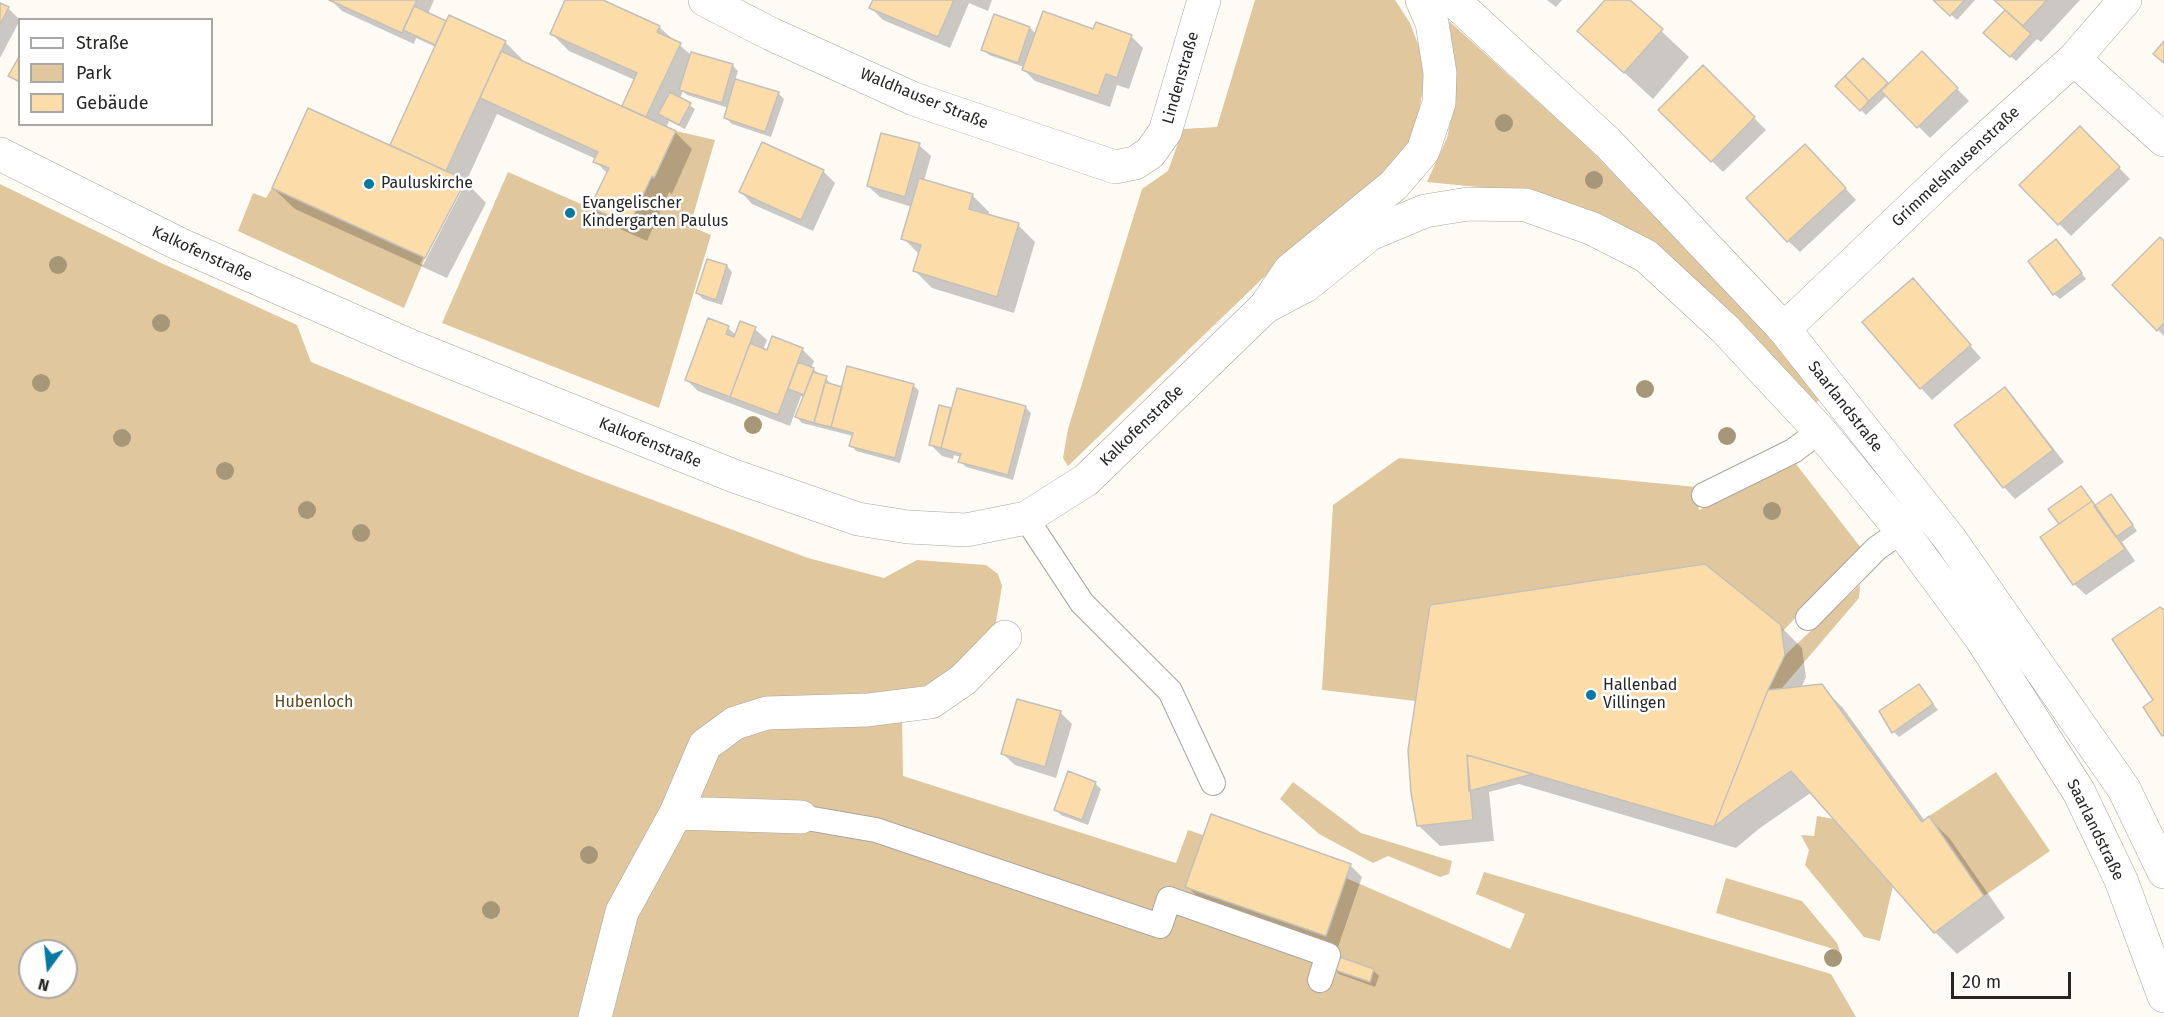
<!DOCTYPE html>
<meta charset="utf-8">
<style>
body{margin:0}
#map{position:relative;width:2164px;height:1017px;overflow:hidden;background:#fefbf5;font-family:"Fira Sans",sans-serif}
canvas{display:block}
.legend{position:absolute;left:18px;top:18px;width:195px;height:108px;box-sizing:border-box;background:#fff;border:2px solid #a8a8a7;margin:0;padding:8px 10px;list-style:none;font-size:18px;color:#262523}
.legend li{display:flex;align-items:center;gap:12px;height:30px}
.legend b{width:30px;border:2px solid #a8a8a7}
.north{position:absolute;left:18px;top:939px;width:60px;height:60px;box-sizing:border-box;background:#fff;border:2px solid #a8a8a7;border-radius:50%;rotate:195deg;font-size:16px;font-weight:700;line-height:24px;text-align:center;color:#262523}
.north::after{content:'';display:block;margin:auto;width:21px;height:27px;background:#0579a2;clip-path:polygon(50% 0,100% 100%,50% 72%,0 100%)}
.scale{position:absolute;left:1951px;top:972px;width:120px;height:27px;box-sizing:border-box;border:3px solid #262523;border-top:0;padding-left:8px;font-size:18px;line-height:21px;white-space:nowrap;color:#262523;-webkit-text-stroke:4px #fff;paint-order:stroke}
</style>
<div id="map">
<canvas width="2164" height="1017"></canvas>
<ul class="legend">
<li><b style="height:8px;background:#fff"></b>Straße</li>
<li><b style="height:16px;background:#e0c79d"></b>Park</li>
<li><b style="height:16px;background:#fcddaa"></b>Gebäude</li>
</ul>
<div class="north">N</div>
<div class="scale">20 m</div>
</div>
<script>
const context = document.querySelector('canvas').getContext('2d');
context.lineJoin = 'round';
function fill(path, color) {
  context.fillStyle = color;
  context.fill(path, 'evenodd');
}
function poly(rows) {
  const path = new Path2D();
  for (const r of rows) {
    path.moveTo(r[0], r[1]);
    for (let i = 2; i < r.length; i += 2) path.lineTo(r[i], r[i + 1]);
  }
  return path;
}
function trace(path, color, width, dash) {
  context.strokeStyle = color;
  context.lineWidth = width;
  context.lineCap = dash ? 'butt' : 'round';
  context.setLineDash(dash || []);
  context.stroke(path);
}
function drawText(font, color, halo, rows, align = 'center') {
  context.font = font + ' "Fira Sans",sans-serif';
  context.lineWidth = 5;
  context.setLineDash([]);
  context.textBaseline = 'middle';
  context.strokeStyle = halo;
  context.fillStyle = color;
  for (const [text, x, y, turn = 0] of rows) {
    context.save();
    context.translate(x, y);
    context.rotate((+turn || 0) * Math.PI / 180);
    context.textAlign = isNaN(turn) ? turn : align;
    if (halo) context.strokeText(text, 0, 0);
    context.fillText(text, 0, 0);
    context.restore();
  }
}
fill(poly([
 [1255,0,1395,0,1410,23,1421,52,1425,78,1415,133,1399,165,1373,189,1262,279,1068,466,1063,458,1068,429,1142,189,1168,171,1183,129,1217,127],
 [1449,21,1586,145,1759,326,1822,398,1814,404,1735,318,1507,190,1427,182,1447,138,1453,109,1456,77],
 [676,131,715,140,690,226,711,235,659,408,442,323,508,172,629,225,652,176,655,177],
 [0,184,159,262,297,325,311,362,586,475,808,558,884,578,917,560,986,565,998,574,1002,586,995,628,902,715,903,776,1176,863,1188,830,1203,835,1211,814,1351,864,1346,878,1510,949,1525,914,1476,894,1484,872,1831,974,1856,1017,0,1017],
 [30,951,66,951,66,987,30,987],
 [272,188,425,258,404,308,238,231,253,193,266,198],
 [1399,458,1696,487,1699,510,1796,464,1861,548,1782,632,1781,625,1704,564,1430,605,1416,701,1322,690,1333,505],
 [1860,585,1859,598,1782,688,1768,690,1785,655],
 [1996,772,2050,851,1984,896,1929,816],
 [1293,782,1361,833,1452,861,1449,874,1440,877,1388,856,1373,863,1319,834,1280,799],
 [1817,816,1834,819,1893,886,1880,941,1864,937,1805,865,1809,850,1801,835,1814,836],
 [1726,878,1802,901,1837,943,1840,951,1716,913]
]), '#e0c79d');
fill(poly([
 [331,0,434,0,428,14,447,22,505,42,522,59,521,62,622,108,635,80,569,51,552,34,567,0,599,0,659,27,691,55,732,65,738,71,735,80,778,93,784,99,771,137,732,124,726,118,729,108,687,95,683,91,680,98,695,109,685,129,669,121,666,128,675,132,692,149,672,194,669,192,647,241,609,224,592,207,608,174,595,161,596,159,497,114,466,182,486,203,447,278,295,209,273,188,397,150,391,144,436,47,416,38,414,44,342,11],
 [460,188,463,188,423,265,420,264],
 [874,0,992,0,988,11,969,3,950,48,883,20,871,8],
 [1547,0,1562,0,1556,7],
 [1607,0,1628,0,1689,57,1653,99,1579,31],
 [1935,0,1975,0,1957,20],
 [1995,0,2080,0,2041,42,2037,39,2016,61,1985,33,2006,10],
 [0,4,8,8,20,20,0,58],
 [1030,28,1036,34,1094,31,1131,36,1143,48,1129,89,1117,85,1110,107,1035,81,1023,69,1024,67,989,55,983,50],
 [1922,53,1969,101,1930,138,1887,95,1866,115,1837,86,1863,60,1888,86],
 [1703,67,1766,130,1723,172,1660,110],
 [2080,128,2130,179,2071,236,2021,185],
 [919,145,931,156,924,181,972,195,989,212,988,216,1018,225,1035,242,1014,313,932,288,915,271,920,255,903,238,912,207,880,197,868,186],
 [1817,157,1856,200,1800,252,1788,241],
 [823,171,835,183,813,231,752,204,741,192],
 [2164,243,2164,336,2114,285],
 [2061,247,2086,279,2060,299,2054,294],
 [727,266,732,272,722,305,703,299,697,293],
 [1913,280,1981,358,1932,400,1921,388],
 [709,320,728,328,736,335,755,329,767,340,763,350,768,352,802,349,814,361,811,368,826,378,831,385,843,388,848,368,914,386,919,391,900,463,856,451,851,445,853,436,802,423,797,417,805,397,801,396,790,426,698,391,686,379],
 [2004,389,2016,400,2064,462,2015,499,2004,487],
 [1025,407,1031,413,1013,480,966,467,960,461,961,457,954,455,953,459,942,456,930,444,951,409,952,411],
 [2111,496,2137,531,2122,542,2135,561,2086,595,2074,584],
 [1780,626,1802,648,1806,677,1801,688,1821,686,1843,708,1925,821,1929,818,1950,839,2005,918,1957,954,1935,932,1812,792,1760,828,1736,848,1519,784,1489,792,1494,841,1440,846,1418,825,1413,792],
 [1919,686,1938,710,1899,737,1894,732],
 [1060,712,1072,724,1056,778,1015,765,1003,754],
 [1095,783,1101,789,1088,825,1061,815,1056,810],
 [1350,865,1362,877,1338,947,1199,898,1187,886],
 [1334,969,1373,970,1379,976,1375,987,1339,974]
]), '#0003');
const building = poly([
 [329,0,417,0,402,33,329,0],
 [565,0,603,0,660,26,657,32,681,43,646,117,622,106,637,73,550,34,565,0],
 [873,0,954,0,938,37,869,8,873,0],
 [1605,0,1630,0,1663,29,1624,73,1577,31,1605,0],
 [1933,0,1965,0,1950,16,1933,0],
 [1994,0,2047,0,2023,26,1994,0],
 [0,3,9,7,0,25,0,3],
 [414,6,446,21,435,45,403,30,414,6],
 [2005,10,2031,34,2010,57,1983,33,2005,10],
 [1043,11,1093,29,1096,22,1132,35,1117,78,1106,74,1098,96,1022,70,1043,11],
 [994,14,1030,27,1018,63,981,50,994,14],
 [449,15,506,41,446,171,390,145,449,15],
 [2164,41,2164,63,2153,54,2164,41],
 [501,51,676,131,654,178,652,176,629,225,590,207,609,168,593,162,598,152,480,98,501,51],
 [1922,51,1958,88,1917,128,1881,91,1922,51],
 [691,52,733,64,722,103,679,90,691,52],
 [20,55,20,82,8,76,20,55],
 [1863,58,1888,83,1869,101,1845,76,1863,58],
 [1703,65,1755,117,1711,162,1658,110,1703,65],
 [1845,76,1869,101,1860,111,1835,86,1845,76],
 [735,79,779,92,765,132,724,118,735,79],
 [670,92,691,103,679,125,658,114,670,92],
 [308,108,466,180,425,258,272,188,308,108],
 [2080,126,2120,167,2058,225,2019,185,2080,126],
 [881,133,920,143,905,197,867,186,881,133],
 [762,142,824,170,801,220,739,192,762,142],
 [1805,144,1846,188,1787,242,1746,198,1805,144],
 [919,178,973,194,969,209,1019,223,997,297,913,271,921,245,901,239,919,178],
 [2160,237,2164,241,2164,323,2157,331,2112,285,2160,237],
 [2056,239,2082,273,2053,295,2028,261,2056,239],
 [707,259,727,265,716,300,696,293,707,259],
 [1913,278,1971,345,1920,389,1862,322,1913,278],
 [708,318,729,326,726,334,734,337,740,321,756,327,730,397,685,380,708,318],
 [772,336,803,348,778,415,730,397,750,343,767,350,772,336],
 [798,362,814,368,804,395,788,389,798,362],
 [847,366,914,384,895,458,849,446,853,433,831,427,847,366],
 [813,372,827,376,814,423,795,417,813,372],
 [825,382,842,387,831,427,814,423,825,382],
 [2005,387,2053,450,2003,488,1954,425,2005,387],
 [957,388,1026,406,1008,475,958,462,961,454,941,448,957,388],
 [939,405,951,408,941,448,929,445,939,405],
 [2081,486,2092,501,2059,524,2048,509,2081,486],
 [2111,494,2133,525,2116,537,2094,506,2111,494],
 [2092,501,2125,549,2073,585,2040,537,2092,501],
 [1705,564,1781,625,1785,655,1768,690,1714,827,1467,755,1473,820,1417,826,1411,793,1408,750,1430,605,1705,564],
 [2160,607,2164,610,2164,735,2162,736,2143,707,2153,700,2112,639,2160,607],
 [1822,684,1922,822,1929,816,1984,896,1934,933,1791,771,1739,807,1714,827,1768,690,1822,684],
 [1919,684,1933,704,1892,733,1879,711,1919,684],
 [1017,699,1061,711,1045,767,1001,754,1017,699],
 [1467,755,1533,774,1469,791,1467,755],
 [1068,771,1096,782,1082,820,1054,810,1068,771],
 [1211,814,1351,864,1326,936,1185,887,1211,814],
 [1337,956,1374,969,1370,982,1332,969,1337,956]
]);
fill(building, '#fcddaa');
trace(building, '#c3c0bb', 1.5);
const lane = poly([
 [1704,495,1793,451,1820,431],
 [1026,518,1082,603,1170,691,1213,783],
 [1808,618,1877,548,1902,531],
 [801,817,876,830,1160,926,1169,899,1328,955,1320,980]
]);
const street = poly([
 [705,0,771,34,914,99,1115,167,1135,163,1150,153,1165,132,1204,0],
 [2074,59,2164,140],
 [1265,307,1290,270,1394,185,1423,151,1439,103,1440,73,1432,23,1422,0],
 [1784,329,1963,159,2074,59,2125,0],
 [676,813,801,817],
 [595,1017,622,912,676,813,705,745,735,723,767,713,868,710,931,702,963,680,1005,637]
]);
const secondary = poly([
 [1453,0,1607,142,1784,329,1950,539,2124,789,2164,872],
 [0,154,179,244,413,347,734,476,858,519,908,527,966,530,1026,518,1086,480,1265,307,1305,286,1370,234,1425,211,1468,204,1526,205,1593,229,1646,256,1725,329,1820,431,1902,531,1981,638,2079,792,2121,880,2164,996]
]);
trace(lane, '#a9a6a1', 26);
trace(street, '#a9a6a1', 34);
trace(secondary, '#a9a6a1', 34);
trace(lane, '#fff', 24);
trace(street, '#fff', 33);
trace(secondary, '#fff', 33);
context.fillStyle = '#a79779';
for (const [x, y] of [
 [1504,123],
 [1594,180],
 [58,265],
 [161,323],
 [41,383],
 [1645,389],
 [753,425],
 [1727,436],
 [122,438],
 [225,471],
 [307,510],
 [1772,511],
 [361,533],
 [589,855],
 [491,910],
 [1833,958]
]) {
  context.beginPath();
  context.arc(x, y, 9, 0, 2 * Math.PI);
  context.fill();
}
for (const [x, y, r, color] of [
 [369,184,6,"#0579a2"],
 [570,213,6,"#0579a2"],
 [1591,695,6,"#0579a2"]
]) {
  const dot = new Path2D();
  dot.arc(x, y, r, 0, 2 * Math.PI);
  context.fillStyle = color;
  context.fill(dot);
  trace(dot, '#fff', 2);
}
drawText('16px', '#262523', '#fff', [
 ["Lindenstraße",1181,78,-74],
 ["Waldhauser Straße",924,99,22],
 ["Grimmelshausenstraße",1956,167,-43],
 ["Kalkofenstraße",202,254,25],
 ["Saarlandstraße",1845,407,52],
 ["Kalkofenstraße",1142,426,-44],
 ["Kalkofenstraße",650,443,22],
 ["Saarlandstraße",2095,830,64]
]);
drawText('16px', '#262523', '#fff', [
 ["Pauluskirche",381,184],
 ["Evangelischer",582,204],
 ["Kindergarten Paulus",582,222],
 ["Hallenbad",1603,686],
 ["Villingen",1603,704]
], 'left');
drawText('16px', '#5f4513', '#fff', [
 ["Hubenloch",314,703]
]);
</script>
